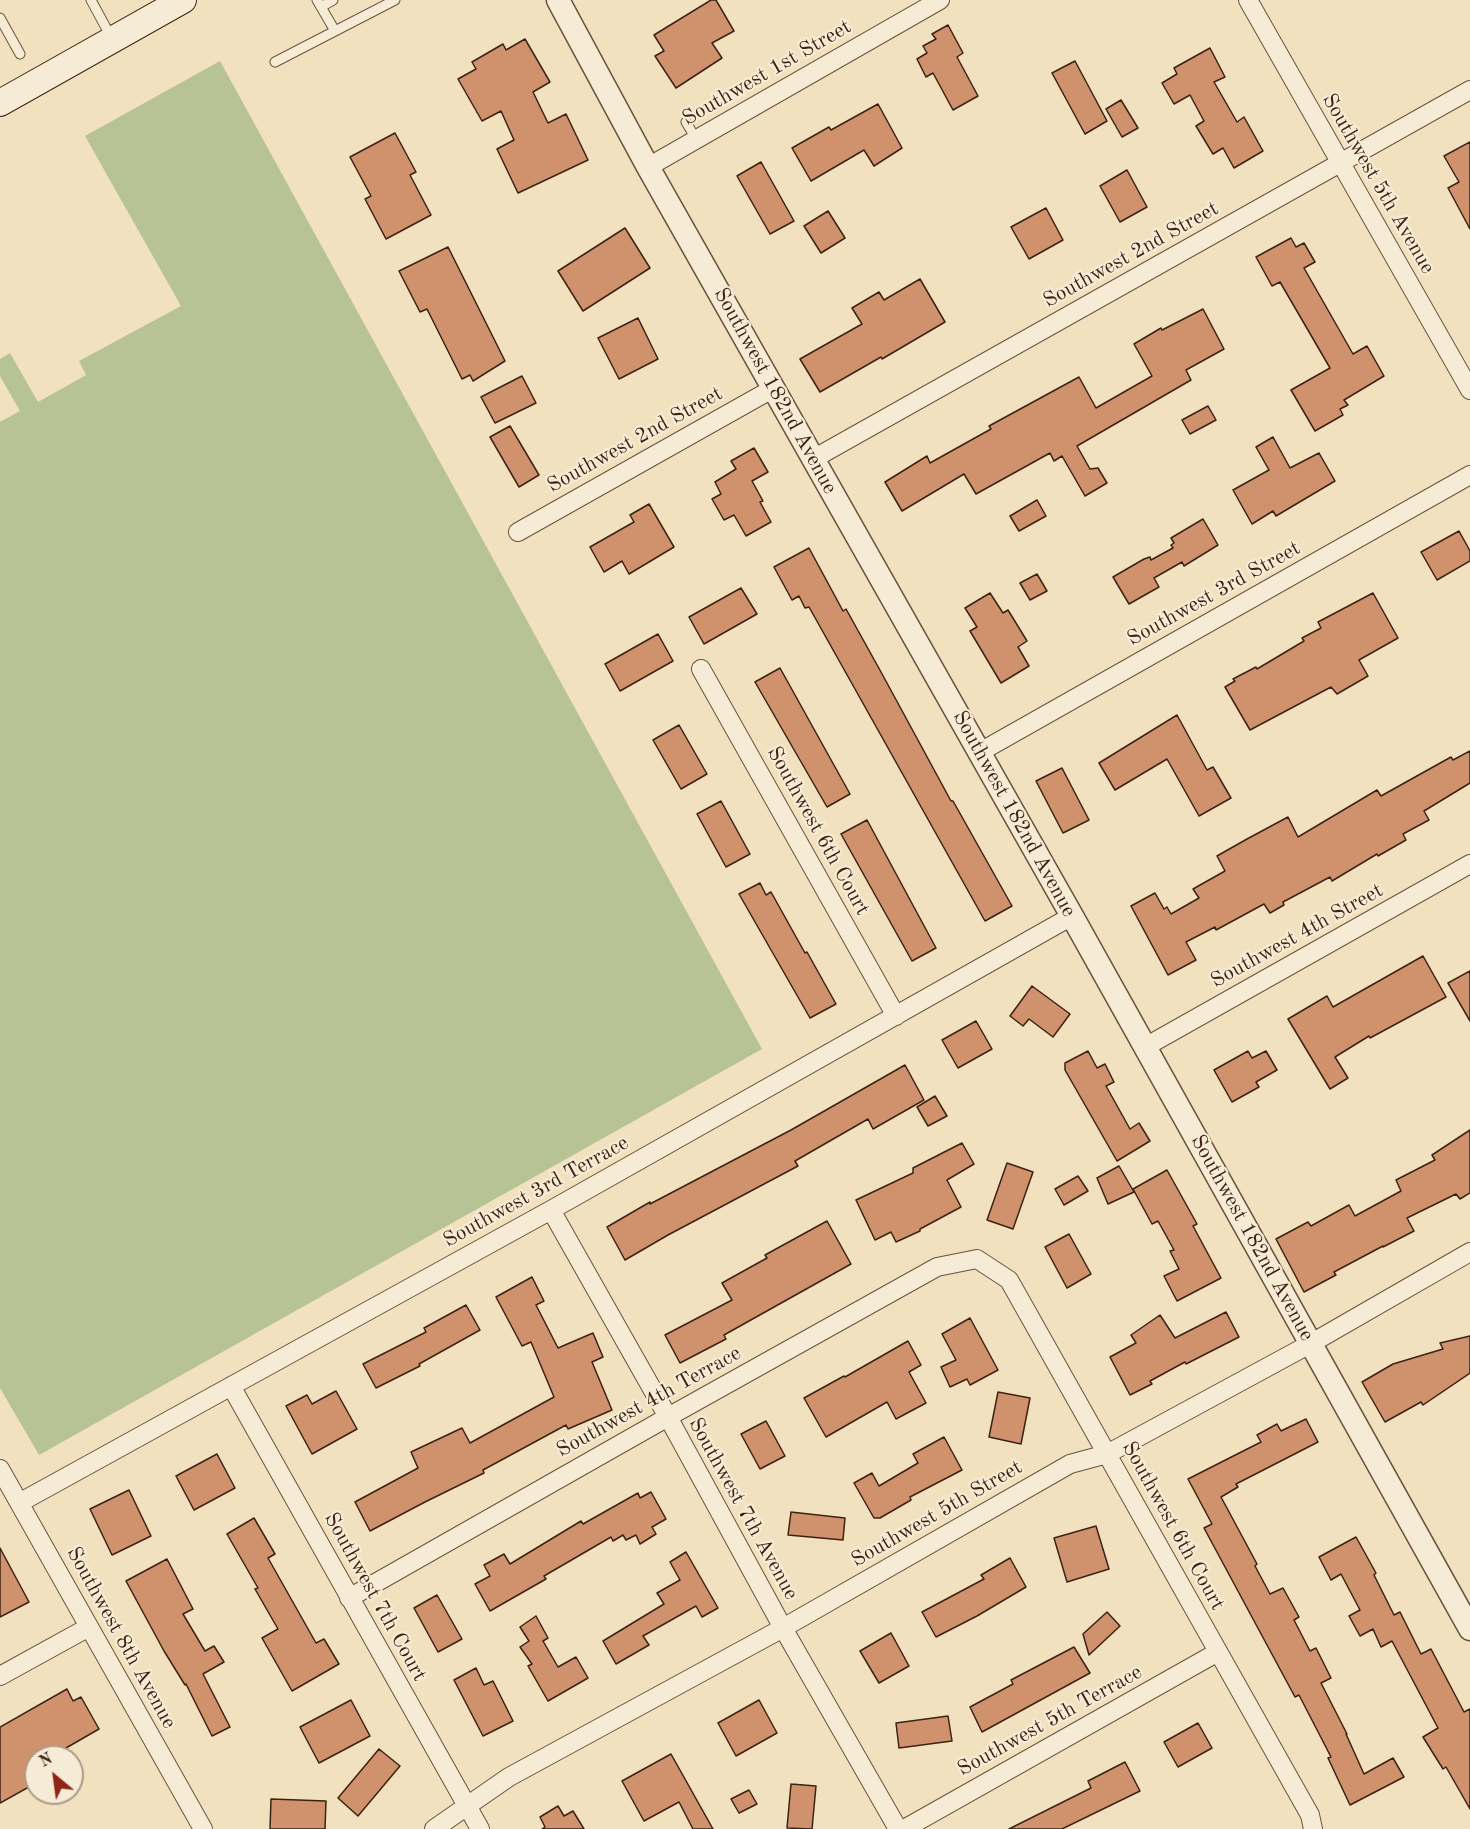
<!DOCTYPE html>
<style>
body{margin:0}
#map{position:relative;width:1470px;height:1829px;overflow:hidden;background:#f1e1bf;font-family:"Old Standard TT",serif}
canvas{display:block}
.north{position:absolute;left:24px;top:1745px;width:60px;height:60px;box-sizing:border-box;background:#f6ecd5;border:2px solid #ac9b87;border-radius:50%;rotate:331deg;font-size:16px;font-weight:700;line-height:24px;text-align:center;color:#3d2213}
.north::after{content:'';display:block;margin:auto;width:21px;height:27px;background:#8f2418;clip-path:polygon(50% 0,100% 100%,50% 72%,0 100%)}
</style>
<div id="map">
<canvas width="1470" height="1829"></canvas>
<div class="north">N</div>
</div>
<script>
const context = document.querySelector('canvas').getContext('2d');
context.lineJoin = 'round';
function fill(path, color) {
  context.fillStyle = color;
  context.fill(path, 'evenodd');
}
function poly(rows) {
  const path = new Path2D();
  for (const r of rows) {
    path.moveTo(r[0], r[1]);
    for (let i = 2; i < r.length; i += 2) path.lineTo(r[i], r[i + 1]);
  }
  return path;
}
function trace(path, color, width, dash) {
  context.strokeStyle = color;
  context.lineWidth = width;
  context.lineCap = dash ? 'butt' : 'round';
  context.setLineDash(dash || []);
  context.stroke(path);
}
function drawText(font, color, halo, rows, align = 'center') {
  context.font = font + ' "Old Standard TT",serif';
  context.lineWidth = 4.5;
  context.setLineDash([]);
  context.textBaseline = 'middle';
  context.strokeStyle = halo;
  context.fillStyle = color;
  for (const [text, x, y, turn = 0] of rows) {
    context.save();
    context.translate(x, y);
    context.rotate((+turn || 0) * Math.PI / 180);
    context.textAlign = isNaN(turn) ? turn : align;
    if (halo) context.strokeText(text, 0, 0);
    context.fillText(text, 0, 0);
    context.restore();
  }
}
fill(poly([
 [220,61,762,1049,39,1455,0,1388,0,422,20,411,0,376,0,359,10,353,38,402,86,375,79,361,181,306,85,136]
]), '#b7c394');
const building = poly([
 [711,0,716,0,734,31,712,43,722,58,676,88,655,56,664,51,654,35,711,0],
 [948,25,963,53,957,57,978,96,953,110,933,73,926,77,917,59,927,53,923,46,936,39,932,34,948,25],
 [525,39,550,82,533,92,548,123,566,114,588,160,518,193,497,149,514,140,501,111,482,121,458,79,476,69,472,62,503,44,506,50,525,39],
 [1210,48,1225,77,1214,82,1237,122,1244,117,1263,151,1234,168,1223,148,1213,154,1196,126,1204,121,1190,95,1174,104,1162,83,1177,74,1174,68,1210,48],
 [1075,61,1107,121,1085,134,1052,73,1075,61],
 [1121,100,1138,128,1122,137,1106,109,1121,100],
 [878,104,902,148,874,166,864,150,811,181,792,148,829,127,831,130,878,104],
 [395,133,416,172,410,175,431,215,386,239,365,199,371,196,350,157,395,133],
 [1470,142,1470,229,1448,188,1459,182,1444,156,1470,142],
 [761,162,794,221,770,234,737,176,761,162],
 [1127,170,1147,207,1120,222,1100,186,1127,170],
 [1046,208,1063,240,1029,259,1011,227,1046,208],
 [828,211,845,238,821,253,804,226,828,211],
 [625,228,650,268,583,311,558,271,625,228],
 [1291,238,1296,247,1304,243,1315,262,1304,268,1353,354,1367,346,1384,376,1344,400,1348,405,1340,409,1343,415,1315,431,1291,390,1330,368,1280,282,1272,286,1256,257,1291,238],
 [448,247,505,361,473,381,470,375,462,379,427,309,420,312,399,271,448,247],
 [920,279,945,322,882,359,881,357,820,392,800,359,862,324,852,308,879,292,884,300,920,279],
 [1203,309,1224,349,1186,370,1191,380,1077,446,1090,469,1098,468,1107,483,1085,496,1062,456,1054,461,1050,453,976,494,964,474,902,511,885,482,927,456,930,463,991,429,989,426,1079,377,1096,408,1152,376,1134,344,1161,328,1162,330,1203,309],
 [638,318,658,359,619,379,598,338,638,318],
 [522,376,536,403,495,423,481,397,522,376],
 [1208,406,1216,420,1190,434,1182,420,1208,406],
 [510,426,539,475,519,487,490,437,510,426],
 [1273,437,1290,468,1319,453,1335,481,1276,516,1273,511,1252,524,1233,490,1269,470,1256,447,1273,437],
 [754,448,768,472,752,481,763,501,760,502,771,522,746,536,734,515,724,520,712,499,721,494,715,482,736,469,731,461,754,448],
 [1037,500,1046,516,1019,531,1010,516,1037,500],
 [649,504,674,547,629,574,622,561,604,572,590,547,634,522,630,515,649,504],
 [1203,519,1218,545,1184,566,1182,562,1154,578,1159,587,1129,604,1113,577,1144,559,1150,557,1151,560,1173,548,1171,545,1174,543,1171,538,1203,519],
 [1459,531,1470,551,1470,561,1437,580,1421,552,1459,531],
 [809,548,843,611,846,609,881,672,951,801,953,801,1012,906,985,921,809,607,805,608,799,596,792,600,774,567,809,548],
 [1037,574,1047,591,1030,600,1020,583,1037,574],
 [741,588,757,614,704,644,689,617,741,588],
 [990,593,1003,613,1008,610,1027,641,1018,647,1029,666,1001,683,970,631,977,627,965,608,990,593],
 [1373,593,1398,638,1359,660,1368,676,1337,694,1331,687,1250,730,1225,687,1235,681,1233,679,1256,667,1257,669,1304,641,1302,638,1321,628,1318,622,1373,593],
 [658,634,673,661,620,691,605,664,658,634],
 [780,668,850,794,827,807,755,682,780,668],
 [1177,715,1207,770,1213,767,1231,798,1199,816,1167,759,1115,790,1099,763,1177,715],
 [679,725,707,774,681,789,653,740,679,725],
 [1470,751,1470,783,1424,811,1429,820,1403,834,1406,840,1378,856,1377,854,1332,881,1330,877,1283,902,1284,905,1270,913,1264,904,1216,930,1215,927,1186,942,1196,960,1168,975,1131,906,1155,893,1164,909,1167,907,1171,914,1199,898,1193,889,1225,871,1217,856,1247,839,1288,817,1298,837,1377,790,1381,796,1451,757,1453,760,1470,751],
 [1062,768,1089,820,1063,833,1036,781,1062,768],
 [721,801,750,854,726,867,697,814,721,801],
 [867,820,936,948,912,961,841,834,867,820],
 [760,883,766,895,771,892,805,953,807,952,836,1004,810,1018,739,894,760,883],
 [1423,956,1446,997,1370,1038,1369,1036,1335,1057,1348,1078,1330,1089,1288,1019,1327,996,1333,1007,1423,956],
 [1470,971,1470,1021,1448,983,1470,971],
 [1032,986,1070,1014,1053,1037,1029,1019,1023,1026,1010,1016,1032,986],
 [976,1021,992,1049,958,1068,942,1040,976,1021],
 [1088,1051,1097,1068,1105,1064,1114,1082,1106,1086,1130,1129,1139,1123,1150,1141,1117,1161,1065,1070,1065,1063,1088,1051],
 [1248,1051,1252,1058,1266,1051,1277,1070,1256,1082,1259,1087,1232,1102,1214,1070,1248,1051],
 [905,1065,924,1100,873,1129,868,1119,795,1161,798,1166,668,1235,625,1260,607,1227,650,1202,650,1204,791,1130,905,1065],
 [935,1096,947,1116,928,1126,917,1107,935,1096],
 [1470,1130,1470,1193,1460,1199,1456,1194,1407,1218,1414,1231,1383,1247,1383,1246,1334,1272,1336,1275,1304,1292,1276,1239,1308,1222,1311,1226,1349,1205,1355,1216,1401,1191,1396,1180,1435,1160,1432,1155,1470,1130],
 [962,1143,974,1164,947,1180,961,1207,920,1229,920,1231,896,1242,891,1232,875,1240,856,1200,913,1173,913,1168,962,1143],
 [1007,1163,1033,1172,1013,1229,987,1220,1007,1163],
 [1119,1166,1134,1192,1108,1204,1097,1178,1119,1166],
 [1167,1170,1197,1224,1193,1226,1221,1278,1177,1301,1164,1276,1179,1269,1170,1251,1174,1250,1158,1221,1152,1224,1133,1189,1167,1170],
 [1078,1176,1088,1191,1064,1205,1055,1189,1078,1176],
 [827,1221,851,1264,724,1335,726,1339,680,1363,665,1335,732,1300,722,1283,767,1258,765,1255,827,1221],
 [1069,1234,1091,1274,1067,1288,1045,1247,1069,1234],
 [532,1277,544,1301,536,1305,558,1348,593,1333,603,1357,592,1362,612,1410,568,1429,566,1425,483,1470,484,1473,425,1502,370,1531,355,1502,418,1468,411,1452,462,1428,470,1443,554,1397,531,1342,522,1346,496,1297,532,1277],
 [466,1305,480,1330,419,1364,420,1366,376,1388,363,1364,426,1332,424,1328,466,1305],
 [1226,1312,1239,1337,1186,1364,1185,1362,1150,1381,1152,1384,1130,1395,1110,1357,1136,1343,1131,1335,1160,1315,1175,1338,1226,1312],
 [970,1318,998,1370,970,1385,967,1379,950,1387,941,1367,956,1360,942,1334,970,1318],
 [1470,1336,1470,1373,1423,1405,1421,1402,1385,1422,1362,1382,1393,1364,1443,1349,1440,1343,1470,1336],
 [908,1341,921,1365,909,1372,926,1403,896,1419,887,1402,826,1437,804,1398,844,1376,845,1377,908,1341],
 [336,1391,357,1429,312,1454,286,1406,307,1395,312,1404,336,1391],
 [998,1392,1030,1398,1021,1444,989,1437,998,1392],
 [1306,1419,1318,1442,1236,1484,1238,1487,1221,1497,1257,1564,1255,1566,1270,1594,1283,1588,1299,1617,1294,1620,1310,1651,1316,1648,1331,1678,1321,1683,1347,1734,1346,1734,1364,1774,1393,1758,1404,1777,1350,1805,1328,1758,1331,1757,1299,1695,1295,1697,1204,1528,1212,1524,1188,1479,1261,1442,1257,1435,1277,1424,1281,1431,1306,1419],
 [766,1421,785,1456,760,1469,741,1434,766,1421],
 [944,1437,962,1470,910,1497,911,1500,880,1518,874,1518,854,1483,872,1473,879,1486,918,1463,913,1454,944,1437],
 [217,1454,235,1488,194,1510,176,1476,217,1454],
 [129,1490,151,1536,112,1555,90,1509,129,1490],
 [651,1492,666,1519,652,1527,656,1534,640,1544,636,1535,626,1540,623,1535,613,1541,611,1537,544,1576,546,1579,490,1611,475,1584,490,1576,484,1565,504,1554,510,1564,581,1521,583,1524,638,1493,640,1498,651,1492],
 [791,1512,845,1518,843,1540,788,1535,791,1512],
 [254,1518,275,1554,268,1558,316,1643,324,1639,339,1664,292,1691,262,1638,278,1629,255,1589,258,1588,227,1534,254,1518],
 [1096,1526,1109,1569,1067,1582,1054,1538,1096,1526],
 [1356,1537,1376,1573,1374,1575,1394,1615,1400,1612,1421,1654,1431,1649,1464,1712,1470,1709,1470,1809,1446,1767,1443,1769,1423,1737,1438,1728,1392,1641,1381,1647,1373,1629,1360,1636,1349,1616,1360,1610,1341,1574,1331,1580,1319,1557,1356,1537],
 [0,1548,29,1602,0,1617,0,1548],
 [686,1552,718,1608,702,1617,696,1606,643,1636,649,1645,616,1664,603,1641,664,1604,657,1593,680,1580,670,1562,686,1552],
 [1010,1558,1026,1587,977,1616,936,1637,922,1612,984,1579,981,1575,1010,1558],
 [167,1559,193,1609,183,1614,205,1651,214,1646,224,1662,203,1674,230,1727,212,1736,186,1684,185,1685,164,1651,126,1581,167,1559],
 [437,1595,462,1639,438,1652,414,1608,437,1595],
 [1107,1612,1120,1626,1089,1655,1083,1634,1107,1612],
 [536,1616,548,1638,543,1641,558,1667,576,1657,588,1678,548,1701,528,1666,532,1664,520,1647,529,1641,520,1627,536,1616],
 [891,1633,909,1666,879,1683,860,1651,891,1633],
 [1074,1647,1090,1673,982,1732,970,1707,1013,1684,1011,1680,1074,1647],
 [476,1668,484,1685,493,1681,513,1721,483,1736,454,1680,476,1668],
 [67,1689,73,1701,81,1697,99,1729,66,1748,71,1757,36,1757,36,1783,0,1803,0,1727,67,1689],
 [351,1700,370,1736,319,1763,300,1727,351,1700],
 [759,1700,777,1733,736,1756,718,1723,759,1700],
 [948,1716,952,1741,899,1748,896,1723,948,1716],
 [1198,1723,1212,1748,1178,1767,1164,1742,1198,1723],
 [379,1749,400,1766,358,1816,338,1798,379,1749],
 [671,1754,713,1829,693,1829,679,1802,644,1821,622,1781,671,1754],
 [1125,1762,1140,1791,1062,1829,1009,1829,1091,1788,1088,1781,1125,1762],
 [791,1784,816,1786,812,1829,787,1828,791,1784],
 [749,1790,757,1804,739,1813,731,1799,749,1790],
 [271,1799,326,1801,325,1829,270,1829,271,1799],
 [558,1806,564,1816,573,1811,584,1829,542,1829,545,1827,540,1817,558,1806]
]);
fill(building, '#cf926d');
trace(building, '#3d2213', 1.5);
const service = poly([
 [91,0,111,37],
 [317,0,335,31,395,0],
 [321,7,333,0],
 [0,18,20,54],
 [275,62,335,31],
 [686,122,696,139]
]);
const minor = poly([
 [1248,0,1470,390],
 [648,167,940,0],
 [813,459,1470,90],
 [518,532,774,388],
 [701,669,896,1016],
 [980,752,1470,475],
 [1145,1047,1470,864],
 [551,1210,668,1417,783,1628,898,1829],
 [231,1386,480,1829],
 [0,1469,203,1829],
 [19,1503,551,1210,1072,916],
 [349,1598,668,1417,937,1267,977,1259,1009,1280,1310,1815,1313,1829],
 [0,1676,89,1627],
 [434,1829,509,1777,783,1628,1070,1464,1107,1454,1310,1344,1470,1252],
 [904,1829,1218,1652]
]);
const tertiary = poly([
 [558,0,648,167,1072,916,1470,1629]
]);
const secondary = poly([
 [0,103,183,0]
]);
trace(service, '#6a523e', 11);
trace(minor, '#6a523e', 20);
trace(tertiary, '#6a523e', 25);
trace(secondary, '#3d2213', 28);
trace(service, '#f6ecd5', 9);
trace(minor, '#f6ecd5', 18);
trace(tertiary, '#f6ecd5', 22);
trace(secondary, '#f6ecd5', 26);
drawText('21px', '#3d2213', '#f6ecd5', [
 ["Southwest 1st Street",767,73,-30],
 ["Southwest 5th Avenue",1378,184,60],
 ["Southwest 2nd Street",1131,255,-29],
 ["Southwest 182nd Avenue",775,391,61],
 ["Southwest 2nd Street",635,440,-29],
 ["Southwest 3rd Street",1214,594,-29],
 ["Southwest 182nd Avenue",1014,814,61],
 ["Southwest 6th Court",818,831,61],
 ["Southwest 4th Street",1297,936,-29],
 ["Southwest 3rd Terrace",536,1192,-29],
 ["Southwest 182nd Avenue",1252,1238,61],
 ["Southwest 4th Terrace",649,1402,-29],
 ["Southwest 7th Avenue",743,1509,61],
 ["Southwest 5th Street",937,1514,-30],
 ["Southwest 6th Court",1173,1526,61],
 ["Southwest 7th Court",375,1597,61],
 ["Southwest 8th Avenue",121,1638,61],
 ["Southwest 5th Terrace",1050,1721,-29]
]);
</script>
